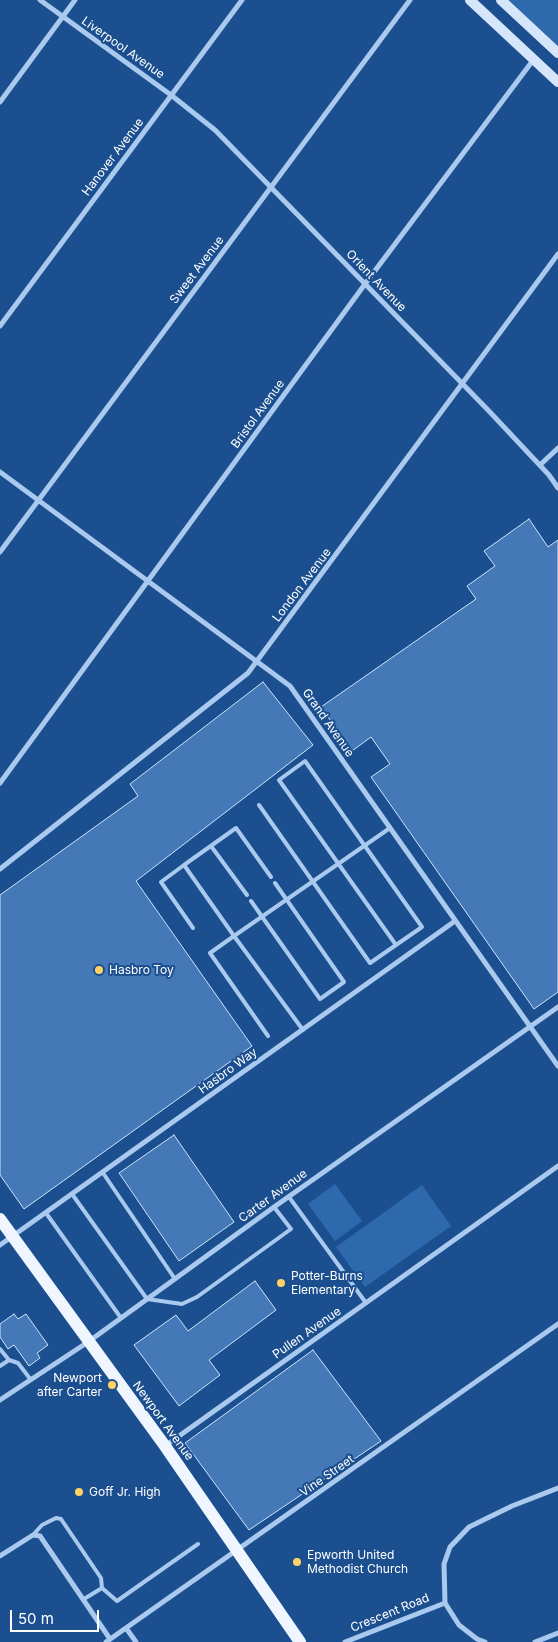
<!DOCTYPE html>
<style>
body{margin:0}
#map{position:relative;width:558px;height:1642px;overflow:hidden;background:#1b4f8f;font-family:Inter,sans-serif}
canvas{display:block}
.scale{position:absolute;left:10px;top:1610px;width:89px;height:22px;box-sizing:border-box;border:2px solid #fff;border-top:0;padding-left:6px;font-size:15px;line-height:18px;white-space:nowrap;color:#fff;-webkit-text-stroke:4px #1b4f8f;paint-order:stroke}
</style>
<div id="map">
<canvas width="558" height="1642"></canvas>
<div class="scale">50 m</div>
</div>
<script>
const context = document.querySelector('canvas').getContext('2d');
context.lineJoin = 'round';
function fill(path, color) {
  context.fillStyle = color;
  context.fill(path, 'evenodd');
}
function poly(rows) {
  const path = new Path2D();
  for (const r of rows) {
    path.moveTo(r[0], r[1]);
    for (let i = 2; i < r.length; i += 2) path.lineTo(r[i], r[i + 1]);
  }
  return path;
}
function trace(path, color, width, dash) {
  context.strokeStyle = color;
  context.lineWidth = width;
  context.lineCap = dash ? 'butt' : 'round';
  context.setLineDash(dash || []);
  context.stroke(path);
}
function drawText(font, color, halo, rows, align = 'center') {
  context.font = font + ' Inter,sans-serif';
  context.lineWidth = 4;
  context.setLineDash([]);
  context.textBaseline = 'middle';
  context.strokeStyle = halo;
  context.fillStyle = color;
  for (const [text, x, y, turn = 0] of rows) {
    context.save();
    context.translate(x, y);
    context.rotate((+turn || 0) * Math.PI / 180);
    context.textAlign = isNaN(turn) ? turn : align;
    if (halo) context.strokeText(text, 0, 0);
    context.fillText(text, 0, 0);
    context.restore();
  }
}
fill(poly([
 [501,0,558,0,558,53],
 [335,1184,362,1221,335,1241,308,1204],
 [422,1185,451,1226,365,1287,336,1247]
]), '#2e69ad');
const building = poly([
 [529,519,548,547,558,540,558,992,534,1009,371,777,390,764,371,737,352,751,321,707,476,599,467,586,495,566,484,551,529,519],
 [263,682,313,745,136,881,252,1046,24,1209,0,1175,0,895,138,796,130,784,263,682],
 [174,1135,234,1222,179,1261,119,1173,174,1135],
 [255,1281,276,1310,209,1360,220,1375,179,1406,134,1345,176,1315,188,1331,255,1281],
 [14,1314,18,1319,26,1314,48,1345,37,1353,40,1358,29,1366,14,1345,8,1349,0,1337,0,1324,14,1314],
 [313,1350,381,1441,249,1530,185,1443,313,1350]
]);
fill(building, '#4478b7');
trace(building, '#cfe3fa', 1);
trace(poly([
 [259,805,370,963,396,945,279,780,305,761,422,927,396,945],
 [211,846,247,895],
 [184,865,236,828,271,877],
 [251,901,320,999,344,982,275,883],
 [193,928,161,882,184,865,234,936,210,953,268,1036],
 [303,1030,234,936,390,828],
 [103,1173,175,1279],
 [72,1194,147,1299,182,1304,197,1297,291,1229,274,1207],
 [289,1197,366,1303],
 [46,1213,121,1318],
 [0,1349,9,1360,18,1363,31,1380],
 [0,1366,9,1360],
 [33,1535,42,1525,56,1518,61,1519,101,1578,102,1588],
 [84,1599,102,1588,117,1601,198,1544]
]), '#a9c9ee', 4);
trace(poly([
 [40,0,171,95,215,130,488,410,549,475,558,488],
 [0,102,75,0],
 [0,326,242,0],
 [540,465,558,448],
 [0,472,290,686,558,1066],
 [0,552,410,0],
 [0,783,365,284,534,59],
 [0,869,248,673,558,254],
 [0,1245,455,921],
 [0,1400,88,1342,274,1207,558,1007],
 [165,1446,558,1166],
 [0,1556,33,1535,40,1536,110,1639],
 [126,1628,136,1642],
 [106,1642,558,1324],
 [345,1642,445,1603],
 [485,1642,477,1639,459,1625,445,1603,444,1564,450,1547,469,1527,512,1506,558,1488],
 [535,1642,558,1633]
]), '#a9c9ee', 5);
trace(poly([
 [470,0,558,82],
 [501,0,558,53]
]), '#d6e6fa', 10);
trace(poly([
 [0,1219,165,1446,300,1642]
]), '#f0f6ff', 12);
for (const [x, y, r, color] of [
 [99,970,5,"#ffd166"],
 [281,1283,5,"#ffd166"],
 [112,1385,5,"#ffd166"],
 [79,1492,5,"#ffd166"],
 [297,1562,5,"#ffd166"]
]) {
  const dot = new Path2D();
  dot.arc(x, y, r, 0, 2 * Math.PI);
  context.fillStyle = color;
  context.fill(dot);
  trace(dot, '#1b4f8f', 2);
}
drawText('12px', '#fff', '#1b4f8f', [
 ["Liverpool Avenue",123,48,35],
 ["Hanover Avenue",113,157,-53],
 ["Sweet Avenue",197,270,-53],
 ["Orient Avenue",376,281,46],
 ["Bristol Avenue",258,414,-54],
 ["London Avenue",302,585,-53],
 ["Grand Avenue",328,723,55],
 ["Hasbro Way",228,1071,-36],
 ["Carter Avenue",273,1196,-36],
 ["Pullen Avenue",307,1333,-35],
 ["Newport Avenue",163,1421,54],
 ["Vine Street",327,1476,-35],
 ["Crescent Road",390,1613,-22]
]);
drawText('12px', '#fff', '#1b4f8f', [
 ["Hasbro Toy",109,970],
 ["Potter-Burns",291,1276],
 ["Elementary",291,1290],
 ["Newport",102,1378,"right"],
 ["after Carter",102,1392,"right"],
 ["Goff Jr. High",89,1492],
 ["Epworth United",307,1555],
 ["Methodist Church",307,1569]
], 'left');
</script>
